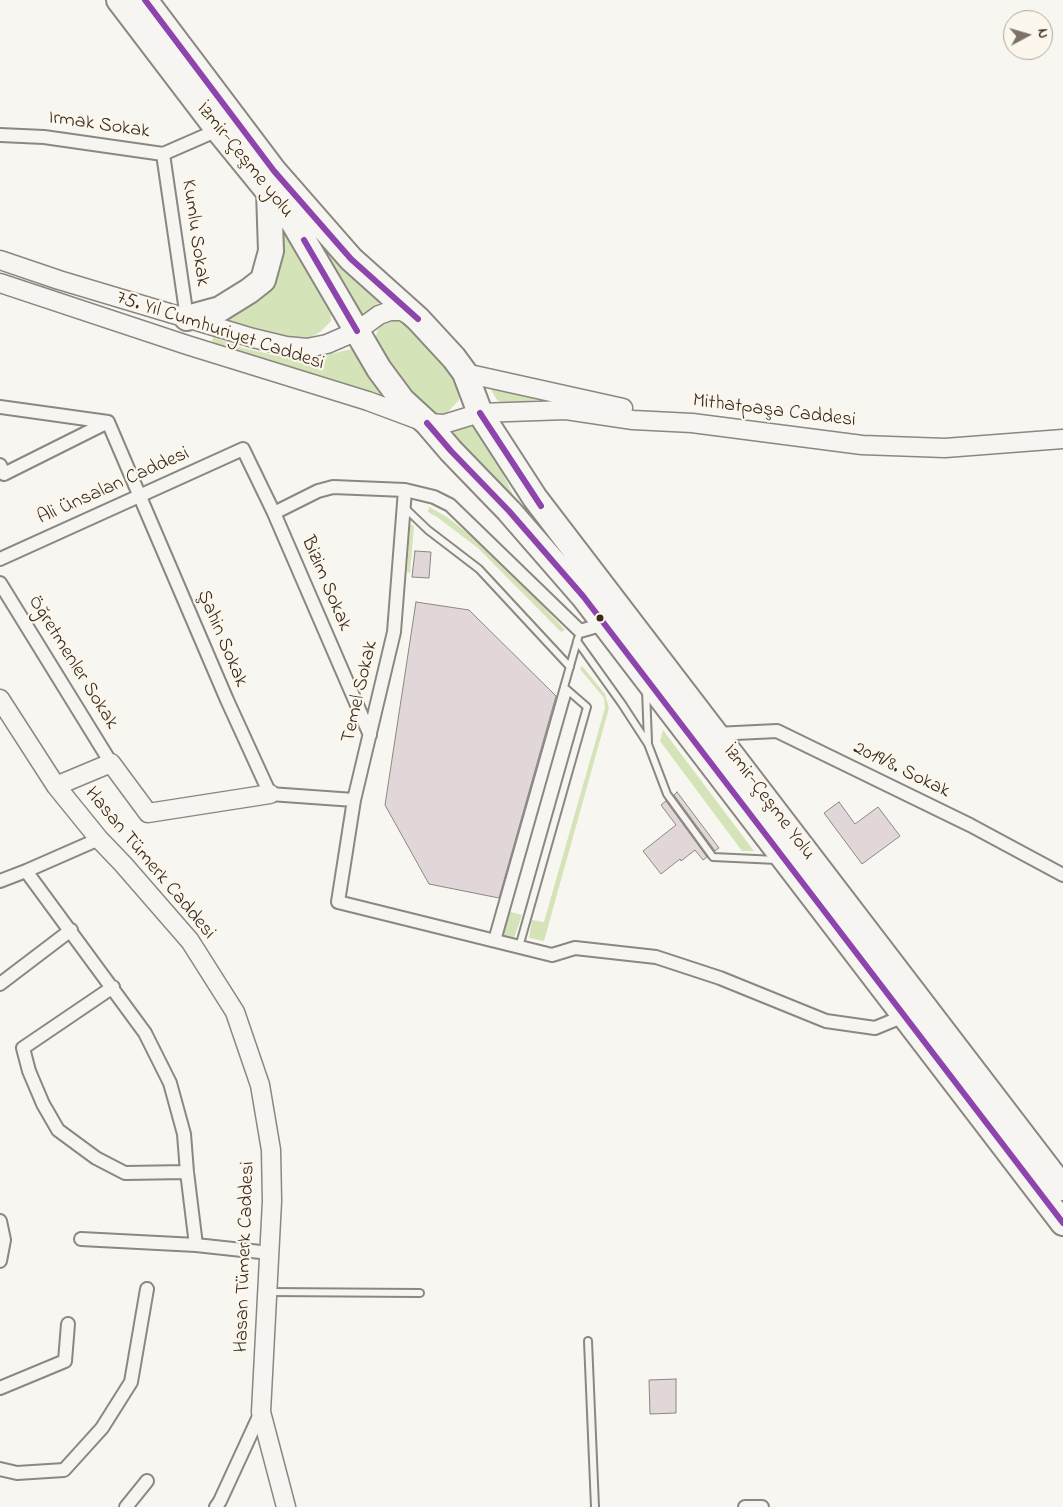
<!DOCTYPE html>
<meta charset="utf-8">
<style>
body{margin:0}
#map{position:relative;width:1063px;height:1507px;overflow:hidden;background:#f8f6f0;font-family:"Indie Flower",sans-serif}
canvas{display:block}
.north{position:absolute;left:1003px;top:10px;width:50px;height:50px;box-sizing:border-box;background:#fbf7ec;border:1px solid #aea59a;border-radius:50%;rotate:84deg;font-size:14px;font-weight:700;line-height:20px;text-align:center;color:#3b2a1e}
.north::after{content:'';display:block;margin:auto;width:18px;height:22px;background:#7d7168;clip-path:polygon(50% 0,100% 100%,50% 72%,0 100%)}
</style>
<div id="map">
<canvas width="1063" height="1507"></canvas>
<div class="north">N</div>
</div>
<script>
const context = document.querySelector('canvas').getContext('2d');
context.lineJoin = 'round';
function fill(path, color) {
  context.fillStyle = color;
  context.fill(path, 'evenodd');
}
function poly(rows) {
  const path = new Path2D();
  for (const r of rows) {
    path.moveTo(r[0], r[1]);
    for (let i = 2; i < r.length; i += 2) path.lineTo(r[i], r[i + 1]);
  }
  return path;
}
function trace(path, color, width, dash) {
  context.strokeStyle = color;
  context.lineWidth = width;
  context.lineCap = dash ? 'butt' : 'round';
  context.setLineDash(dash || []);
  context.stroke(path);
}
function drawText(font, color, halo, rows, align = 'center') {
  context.font = font + ' "Indie Flower",sans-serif';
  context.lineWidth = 4.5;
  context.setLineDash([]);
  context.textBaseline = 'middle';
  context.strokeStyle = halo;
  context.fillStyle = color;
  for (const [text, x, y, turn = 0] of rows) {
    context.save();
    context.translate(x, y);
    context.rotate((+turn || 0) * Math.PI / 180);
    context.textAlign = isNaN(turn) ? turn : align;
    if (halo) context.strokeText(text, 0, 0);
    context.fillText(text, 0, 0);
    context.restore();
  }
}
fill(poly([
 [301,213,383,299,362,319],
 [285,228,330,306,331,321,320,332,311,337,300,339,286,338,215,319,279,263],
 [390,319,398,320,409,323,455,373,458,388,459,400,446,414,435,413,424,410,376,345,376,336,378,329,382,323],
 [213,337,243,348,278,356,296,358,315,358,351,349,356,352,386,399,212,343],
 [488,384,557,400,536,400,504,404,497,400],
 [476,426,482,431,519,507,454,436,454,430],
 [429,507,447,517,494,554,565,630,561,632,478,548,437,517,428,512],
 [410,524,414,526,410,573,407,572],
 [582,666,605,694,609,708,544,941,529,938,532,920,544,922,605,708,604,698,580,669],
 [663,730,754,851,742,851,660,741],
 [507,911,522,915,514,938,501,934]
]), '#d5e3b8');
const building = poly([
 [415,551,431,552,429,578,412,577,415,551],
 [416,602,469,610,556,696,499,898,429,884,385,805,416,602],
 [677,792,719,848,715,851,674,795,677,792],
 [666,801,707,857,703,860,695,850,681,861,680,859,661,874,643,851,676,825,661,805,666,801],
 [839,802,855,824,878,807,900,836,862,864,824,813,839,802],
 [676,1379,676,1413,650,1414,649,1380,676,1379]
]);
fill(building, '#e1d7d8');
trace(building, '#8b8781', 1);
const lane = poly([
 [404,507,428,530,479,569,570,667],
 [577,641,622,704,648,744,667,794,713,857,777,860],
 [646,690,648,742],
 [492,940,578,638],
 [497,941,568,691],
 [519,947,587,707,564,687],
 [269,1292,420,1293],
 [588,1341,595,1507]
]);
const street = poly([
 [0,135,44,137,163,154,218,130],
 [163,154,187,318],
 [0,407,108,422,227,700,270,794,354,800],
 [0,465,4,474,108,422],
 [405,490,394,632,354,800,338,902,552,955,575,948,656,957,720,978,826,1021,875,1028,904,1016],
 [274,513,318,491,333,487,405,490,434,497,450,505,580,631,604,624],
 [0,559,243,449,274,513,370,735],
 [0,583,111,763],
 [715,734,777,731,970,825,1063,875],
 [26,871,145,1033,170,1083,184,1134,187,1172,196,1245,270,1253],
 [0,881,26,871,99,839],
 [0,984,71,930],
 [113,987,23,1048,29,1071,43,1104,58,1130,96,1158,125,1173,187,1172],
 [0,1221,4,1240,0,1261],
 [81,1239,196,1245],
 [0,1388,65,1361,68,1324],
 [0,1469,17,1473,64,1470,102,1428,131,1382,147,1289],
 [126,1507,147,1481],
 [216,1507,220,1501,261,1412],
 [745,1507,762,1507]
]);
const secondary = poly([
 [0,260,59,280,253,338,286,346,307,348,327,344,357,331,379,315,390,311,402,311,413,317],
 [0,283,187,345,368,401,427,423,444,424,480,413,566,410,633,420,692,423,862,445,945,448,1063,439],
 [465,373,623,408],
 [0,699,56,786,99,839,123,864,190,941,235,1012,260,1085,271,1150,272,1201,261,1412,286,1507],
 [56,786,111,763,148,813,270,794]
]);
const highway = poly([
 [119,0,218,130,293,222,379,369,402,400,427,423,451,451,509,511,583,596,1063,1223],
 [145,0,274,171,351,259,418,319,454,358,465,373,480,413,535,498,1063,1188],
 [187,318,220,309,249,291,263,280,271,251,269,192]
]);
trace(lane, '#8b8781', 10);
trace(street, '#8b8781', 16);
trace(secondary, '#8b8781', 21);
trace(highway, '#8b8781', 28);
trace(lane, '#f6f5f1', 6);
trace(street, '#f6f5f1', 12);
trace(secondary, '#f6f5f1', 18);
trace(highway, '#f6f5f1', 24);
trace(poly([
 [145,0,274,171,351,259,418,319],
 [304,240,357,331],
 [480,413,541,506],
 [427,423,451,451,509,511,583,596,1063,1223]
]), '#8e44ad', 6);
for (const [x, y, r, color] of [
 [600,618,4.5,"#3b2a1e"]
]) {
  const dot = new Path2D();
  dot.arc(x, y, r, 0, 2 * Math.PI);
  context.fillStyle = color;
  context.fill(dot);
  trace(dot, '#fbf7ec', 2);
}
drawText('20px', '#3b2a1e', '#fbf7ec', [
 ["Irmak Sokak",99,126,8],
 ["İzmir-Çeşme yolu",244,161,51],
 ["Kumlu Sokak",194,233,82],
 ["75. Yıl Cumhuriyet Caddesi",220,332,18],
 ["Mithatpaşa Caddesi",774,412,7],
 ["Ali Ünsalan Caddesi",114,487,-24],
 ["Bizim Sokak",325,584,67],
 ["Şahin Sokak",221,639,67],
 ["Öğretmenler Sokak",72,663,58],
 ["Temel Sokak",361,692,-77],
 ["2019/8. Sokak",901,771,26],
 ["İzmir-Çeşme Yolu",768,803,53],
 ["Hasan Tümerk Caddesi",149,864,50],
 ["Hasan Tümerk Caddesi",246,1257,-88]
]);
</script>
